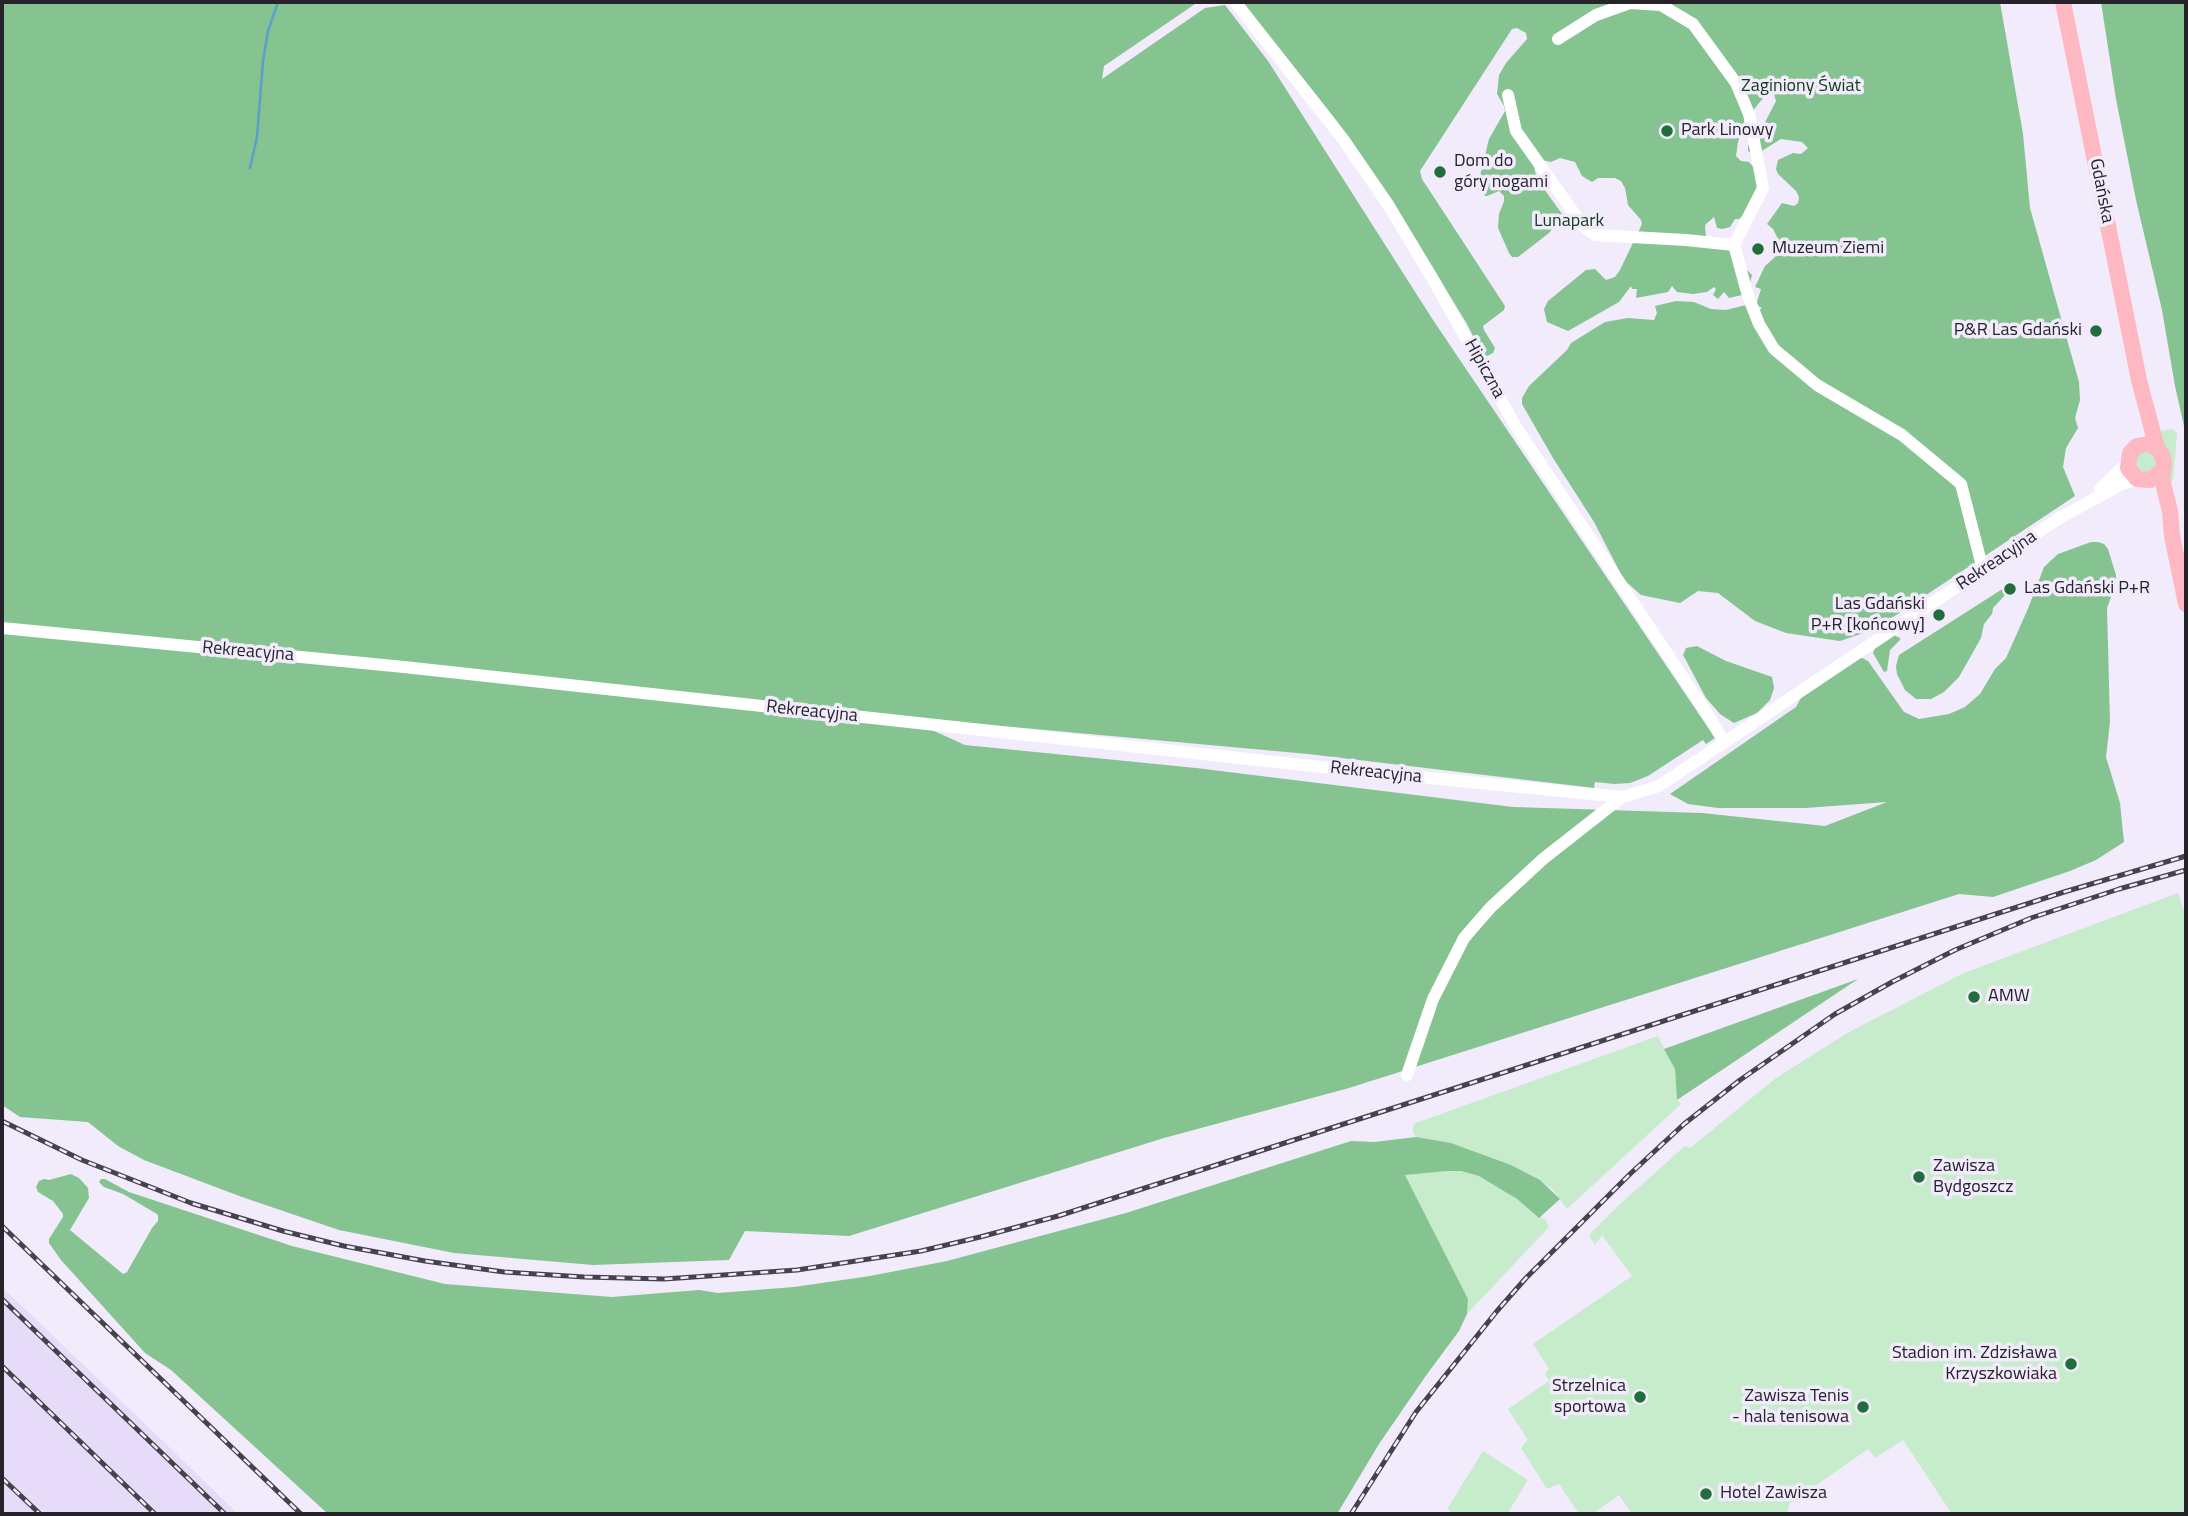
<!DOCTYPE html>
<meta charset="utf-8">
<style>
body{margin:0}
#map{position:relative;width:2188px;height:1516px;overflow:hidden;background:#f1ebfc;font-family:"Titillium Web",sans-serif}
canvas{display:block}
.frame{position:absolute;inset:0;border:4px solid #26232b;pointer-events:none}
</style>
<div id="map">
<canvas width="2188" height="1516"></canvas>
<div class="frame"></div>
</div>
<script>
const context = document.querySelector('canvas').getContext('2d');
context.lineJoin = 'round';
function fill(path, color) {
  context.fillStyle = color;
  context.fill(path, 'evenodd');
}
function poly(rows) {
  const path = new Path2D();
  for (const r of rows) {
    if (r.length === 3) {
      path.moveTo(r[0] + r[2], r[1]);
      path.arc(r[0], r[1], r[2], 0, 2 * Math.PI);
      continue;
    }
    path.moveTo(r[0], r[1]);
    for (let i = 2; i < r.length; i += 2) path.lineTo(r[i], r[i + 1]);
  }
  return path;
}
function trace(path, color, width, dash) {
  context.strokeStyle = color;
  context.lineWidth = width;
  context.lineCap = dash ? 'butt' : 'round';
  context.setLineDash(dash || []);
  context.stroke(path);
}
function drawText(font, color, halo, rows, align = 'center') {
  context.font = font + ' "Titillium Web",sans-serif';
  context.lineWidth = 7;
  context.setLineDash([]);
  context.textBaseline = 'middle';
  context.strokeStyle = halo;
  context.fillStyle = color;
  for (const [text, x, y, turn = 0] of rows) {
    context.save();
    context.translate(x, y);
    context.rotate((+turn || 0) * Math.PI / 180);
    context.textAlign = isNaN(turn) ? turn : align;
    if (halo) context.strokeText(text, 0, 0);
    context.fillText(text, 0, 0);
    context.restore();
  }
}
fill(poly([
 [2,1287,165,1443,238,1514,2,1514]
]), '#e6dcf9');
fill(poly([
 [2173,429,2177,434,2173,480,2167,485,2156,432],
 [2145,462,11],
 [2178,893,2186,917,2186,1514,1952,1514,1903,1440,1875,1458,1868,1449,1789,1504,1787,1514,1632,1514,1619,1495,1592,1514,1579,1514,1559,1484,1547,1489,1521,1448,1528,1440,1508,1409,1549,1381,1545,1373,1549,1369,1533,1344,1632,1276,1602,1235,1595,1245,1589,1235,1619,1205,1685,1146,1690,1148,1776,1078,1849,1032,1964,973],
 [1658,1036,1675,1069,1677,1100,1681,1104,1567,1209,1553,1190,1540,1180,1511,1165,1451,1143,1416,1137,1413,1132,1413,1124],
 [1447,1171,1461,1171,1479,1176,1499,1187,1517,1199,1534,1214,1546,1220,1549,1227,1467,1314,1468,1299,1405,1175],
 [1483,1451,1528,1480,1507,1514,1455,1514,1447,1509]
]), '#c6eccb');
fill(poly([
 [2,2,1198,2,1104,66,1102,79,1205,8,1225,5,1268,61,1433,320,1715,738,1706,744,1703,740,1648,776,1630,783,1614,784,1595,782,1594,788,1308,754,903,717,965,745,1196,768,1513,807,1702,813,1825,826,1887,802,1805,808,1718,808,1688,804,1670,794,1796,707,1802,696,1860,657,1868,661,1904,712,1919,719,1949,714,1965,707,1980,694,1995,669,2006,658,2027,611,2044,567,2058,554,2091,542,2098,542,2104,544,2108,549,2116,575,2116,584,2107,608,2110,722,2106,757,2120,803,2124,842,2096,860,2070,871,1993,897,1959,894,1349,1088,1164,1138,849,1236,745,1231,729,1260,593,1265,454,1253,339,1230,242,1197,144,1160,118,1146,88,1122,20,1117,2,1105],
 [1243,2,2000,2,2023,134,2030,208,2079,382,2080,400,2075,418,2078,428,2066,448,2063,467,2075,496,1875,629,1840,641,1786,633,1755,621,1718,593,1698,591,1680,603,1641,595,1624,580,1594,522,1553,458,1522,404,1522,398,1529,386,1567,350,1571,343,1605,322,1628,318,1654,320,1657,313,1655,306,1676,301,1694,302,1711,309,1726,310,1746,305,1755,313,1762,308,1756,305,1761,289,1755,287,1765,266,1774,258,1779,248,1777,237,1773,229,1767,224,1782,203,1794,206,1798,203,1799,197,1796,191,1778,174,1776,169,1778,160,1793,153,1801,154,1808,148,1802,142,1781,139,1760,152,1753,154,1748,151,1748,146,1759,134,1776,101,1774,94,1769,92,1759,103,1745,121,1738,142,1736,156,1741,161,1749,162,1755,169,1759,187,1748,211,1739,219,1735,219,1730,227,1722,229,1717,228,1714,217,1705,225,1706,239,1736,251,1740,263,1752,275,1749,287,1742,295,1729,298,1724,292,1718,299,1713,295,1716,289,1714,287,1707,292,1693,294,1677,292,1672,286,1668,292,1636,298,1637,289,1632,289,1631,286,1619,302,1568,331,1547,322,1544,309,1548,301,1586,270,1595,269,1606,280,1615,277,1620,270,1642,224,1641,220,1628,205,1625,188,1621,181,1615,178,1598,178,1592,182,1582,176,1575,162,1560,158,1551,162,1538,159,1534,167,1537,179,1562,214,1558,222,1549,233,1518,257,1512,257,1509,253,1498,228,1499,214,1504,201,1504,196,1499,191,1487,196,1485,196,1480,176,1489,139,1505,111,1504,106,1497,94,1499,75,1506,63,1527,39,1526,33,1517,28,1512,29,1420,171,1422,179,1505,306,1504,310,1483,326,1484,330,1495,348,1493,353,1487,356,1481,352,1467,324,1405,222,1336,120],
 [2101,2,2186,2,2186,435,2175,386,2162,310,2136,200,2116,99],
 [2004,588,2006,594,1993,608,1992,614,1984,624,1981,638,1959,677,1944,692,1931,699,1916,699,1905,690,1897,674,1896,666,1899,655],
 [1894,635,1900,638,1900,640,1890,650,1887,671,1884,672,1873,653,1876,646],
 [1697,646,1726,661,1772,677,1774,688,1770,700,1757,713,1734,723,1720,714,1706,698,1683,655,1686,648],
 [1858,979,1677,1100,1675,1069,1664,1049],
 [1416,1137,1451,1143,1511,1165,1540,1180,1560,1199,1539,1218,1517,1199,1479,1176,1461,1171,1447,1171,1405,1175,1468,1299,1467,1314,1459,1331,1425,1377,1379,1444,1337,1514,328,1514,171,1370,145,1353,61,1260,49,1243,49,1239,63,1217,63,1214,53,1201,38,1192,36,1187,39,1181,44,1179,49,1180,71,1174,79,1178,88,1188,89,1198,70,1230,123,1274,127,1272,152,1228,158,1221,158,1216,157,1214,123,1194,104,1187,99,1182,101,1179,105,1179,129,1192,292,1246,445,1284,612,1297,699,1290,718,1293,794,1287,870,1276,947,1261,1126,1213,1351,1141,1374,1142]
]), '#85c390');
trace(poly([
 [250,168,257,137,263,61,268,31,278,2]
]), '#5ba0cd', 2.5);
trace(poly([
 [1235,2,1343,139,1389,206,1431,276,1516,427,1710,718,1724,742],
 [1558,39,1596,15,1630,3,1661,5,1693,24,1736,83,1749,114,1763,188,1734,245,1748,296,1759,324,1774,349,1817,385,1902,435,1961,484,1983,570],
 [1508,95,1516,131,1583,226,1595,235,1686,240,1734,245],
 [2100,489,2127,463],
 [2,628,404,667,1349,770,1622,797,1659,786,2061,517,2122,484,2137,479],
 [1407,1075,1433,999,1464,938,1491,907,1543,859,1622,797]
]), '#fff', 12);
trace(poly([
 [2063,2,2139,380,2157,448],
 [2162,471,2150,480,2137,479,2128,468,2130,453,2137,446,2148,444,2157,448,2162,455,2164,463,2162,479,2170,511,2172,536,2186,604]
]), '#fdb8c2', 16);
const rail = poly([
 [2,1121,82,1160,191,1203,283,1231,344,1246,425,1261,504,1272,584,1277,664,1279,797,1270,921,1251,980,1237,1058,1216,2064,892,2186,856],
 [2,1226,301,1514],
 [2,1299,225,1514],
 [2,1366,155,1514],
 [2,1478,40,1514],
 [1351,1514,1416,1412,1497,1311,1526,1278,1630,1174,1684,1124,1740,1080,1835,1014,1892,982,1955,950,2031,918,2119,889,2186,870]
]);
trace(rail, '#46424c', 5);
trace(rail, '#f1ebfc', 2.5, [8]);
for (const [x, y, r, color] of [
 [1667,131,7,"#216d3c"],
 [1440,172,7,"#216d3c"],
 [1758,249,7,"#216d3c"],
 [2096,331,7,"#216d3c"],
 [2010,589,7,"#216d3c"],
 [1939,615,7,"#216d3c"],
 [1974,997,7,"#216d3c"],
 [1919,1177,7,"#216d3c"],
 [2071,1364,7,"#216d3c"],
 [1640,1397,7,"#216d3c"],
 [1863,1407,7,"#216d3c"],
 [1706,1494,7,"#216d3c"]
]) {
  const dot = new Path2D();
  dot.arc(x, y, r, 0, 2 * Math.PI);
  context.fillStyle = color;
  context.fill(dot);
  trace(dot, '#f1ebfc', 2.5);
}
drawText('18px', '#0e3c1a', '#f1ebfc', [
 ["Zaginiony Świat",1801,87],
 ["Lunapark",1569,222]
]);
drawText('18px', '#26232b', '#f1ebfc', [
 ["Park Linowy",1681,131],
 ["Dom do",1454,162],
 ["góry nogami",1454,183],
 ["Muzeum Ziemi",1772,249],
 ["P&R Las Gdański",2082,331,"right"],
 ["Las Gdański P+R",2024,589],
 ["Las Gdański",1925,605,"right"],
 ["P+R [końcowy]",1925,626,"right"],
 ["AMW",1988,997],
 ["Zawisza",1933,1167],
 ["Bydgoszcz",1933,1188],
 ["Stadion im. Zdzisława",2057,1354,"right"],
 ["Krzyszkowiaka",2057,1375,"right"],
 ["Strzelnica",1626,1387,"right"],
 ["sportowa",1626,1408,"right"],
 ["Zawisza Tenis",1849,1397,"right"],
 ["- hala tenisowa",1849,1418,"right"],
 ["Hotel Zawisza",1720,1494]
], 'left');
drawText('18px', '#26232b', '#f1ebfc', [
 ["Gdańska",2101,191,79],
 ["Hipiczna",1484,369,61],
 ["Rekreacyjna",1997,561,-34],
 ["Rekreacyjna",248,652,5],
 ["Rekreacyjna",812,712,6],
 ["Rekreacyjna",1376,773,6]
]);
</script>
